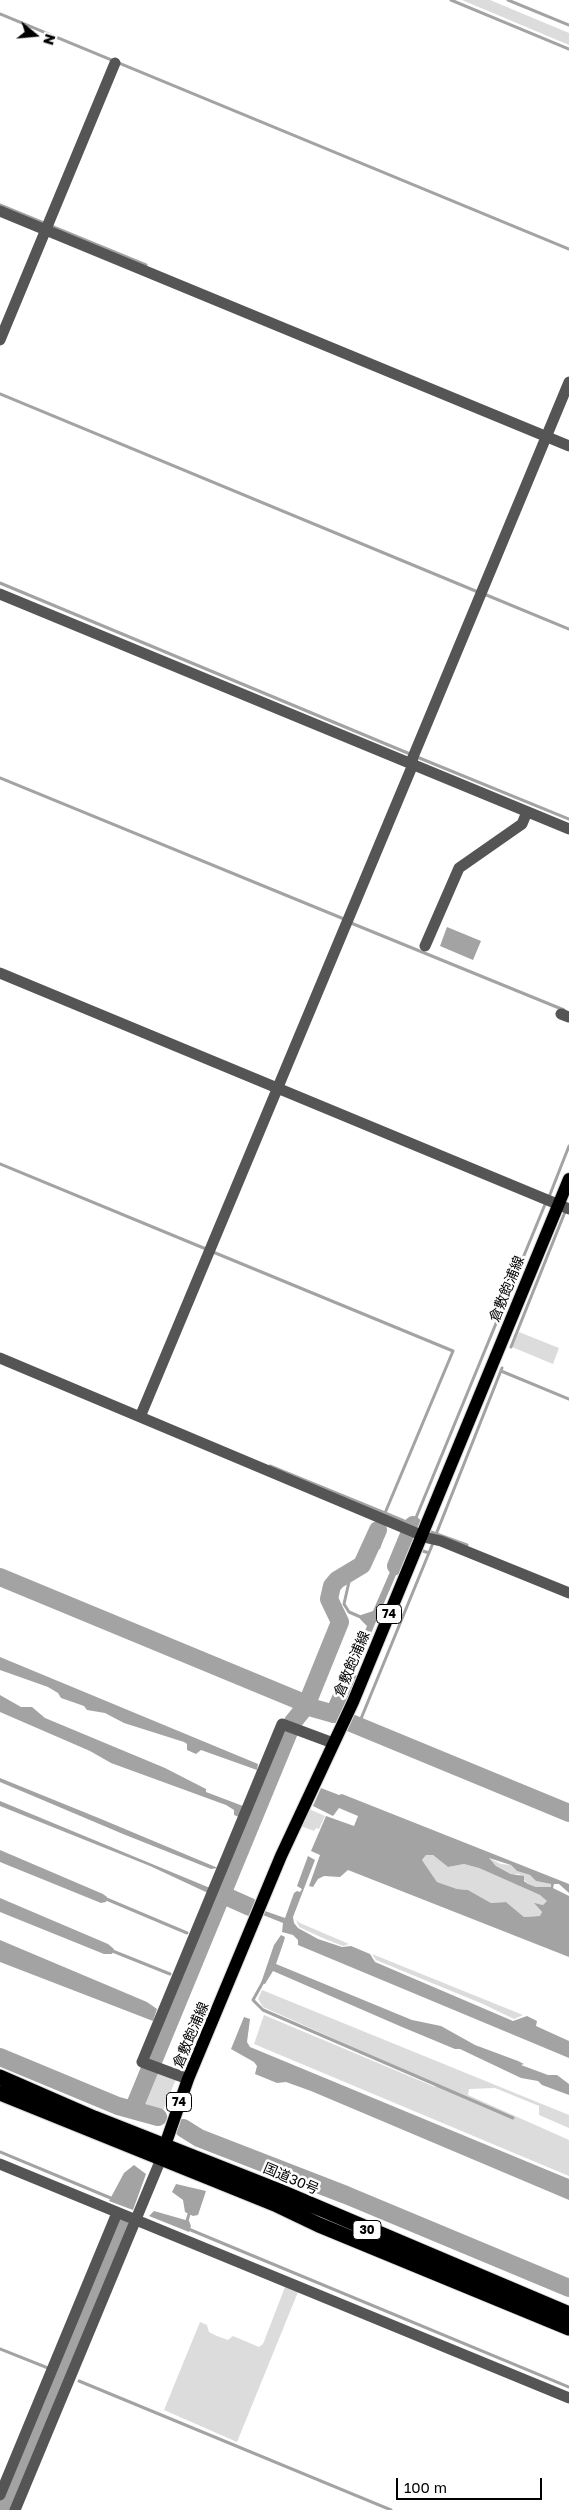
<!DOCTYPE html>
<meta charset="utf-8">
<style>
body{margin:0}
#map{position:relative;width:569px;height:2510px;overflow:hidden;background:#fff;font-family:"Golos Text",sans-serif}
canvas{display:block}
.north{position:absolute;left:10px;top:10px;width:50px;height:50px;-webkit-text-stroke:4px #fff;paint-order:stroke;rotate:107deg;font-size:14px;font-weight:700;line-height:20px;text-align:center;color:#000}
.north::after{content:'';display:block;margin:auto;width:18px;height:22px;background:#000;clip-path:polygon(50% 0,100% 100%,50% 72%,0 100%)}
.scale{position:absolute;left:396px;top:2478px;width:146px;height:22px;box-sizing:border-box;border:2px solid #000;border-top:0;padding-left:6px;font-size:15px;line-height:18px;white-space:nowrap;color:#000;-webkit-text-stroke:4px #fff;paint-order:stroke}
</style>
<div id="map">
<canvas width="569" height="2510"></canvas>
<div class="north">N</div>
<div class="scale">100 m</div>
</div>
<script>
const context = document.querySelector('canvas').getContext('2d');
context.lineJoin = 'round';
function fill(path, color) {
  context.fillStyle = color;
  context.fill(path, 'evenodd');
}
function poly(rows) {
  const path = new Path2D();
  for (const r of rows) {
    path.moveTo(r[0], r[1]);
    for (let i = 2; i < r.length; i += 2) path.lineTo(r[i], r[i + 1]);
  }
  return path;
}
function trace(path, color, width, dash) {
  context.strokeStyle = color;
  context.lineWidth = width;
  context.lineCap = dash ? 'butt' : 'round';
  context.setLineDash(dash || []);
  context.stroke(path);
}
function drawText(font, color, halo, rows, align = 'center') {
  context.font = font + ' "Golos Text","Noto Sans JP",sans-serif';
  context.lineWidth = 5;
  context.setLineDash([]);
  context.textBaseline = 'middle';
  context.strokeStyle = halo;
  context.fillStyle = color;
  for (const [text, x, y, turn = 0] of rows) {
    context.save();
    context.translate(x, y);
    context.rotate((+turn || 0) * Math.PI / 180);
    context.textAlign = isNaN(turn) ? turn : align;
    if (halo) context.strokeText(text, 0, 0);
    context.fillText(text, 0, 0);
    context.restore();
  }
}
fill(poly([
 [462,0,490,0,569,33,569,45],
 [519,1332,559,1348,553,1364,512,1347],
 [309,1809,325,1816,319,1829,316,1828,314,1831,301,1826],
 [426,1855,433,1855,448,1867,464,1864,479,1868,540,1895,548,1901,543,1905,535,1904,542,1912,540,1916,524,1917,506,1902,491,1903,468,1890,457,1889,437,1882,422,1860],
 [489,1858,501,1864,511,1865,517,1871,530,1875,536,1881,551,1884,551,1887,536,1887,528,1884,519,1874,512,1874,496,1866],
 [296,1920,300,1923,349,1944,343,1946,325,1939,299,1927],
 [372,1954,523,2015,514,2019,483,2004,376,1960],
 [262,1990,569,2115,569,2128,539,2115,539,2106,495,2088,469,2089,468,2095,569,2140,569,2176,254,2044,264,2015,435,2087,436,2084,263,2007,258,1999],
 [154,2070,176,2079,162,2113,141,2102],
 [285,2287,298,2292,237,2442,164,2410,200,2322,207,2325,209,2332,217,2336,228,2340,233,2336,259,2347,263,2344]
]), '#dcdcdc');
fill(poly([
 [447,927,481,941,473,960,440,946],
 [379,1521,383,1522,386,1531,380,1549,375,1550,374,1553,366,1552],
 [402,1544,407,1547,399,1568,342,1701,338,1697,367,1626,360,1619,361,1615,373,1611],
 [0,1657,258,1764,257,1770,201,1750,196,1754,187,1750,187,1744,184,1742,124,1723,105,1713,87,1710,84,1706,61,1698,58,1693,48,1687,0,1670],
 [0,1695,21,1707,32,1707,45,1718,165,1768,206,1789,206,1792,243,1806,239,1817,234,1815,234,1810,226,1805,111,1763,90,1751,0,1712],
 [0,1778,101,1819,218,1868,211,1869,123,1834,0,1782],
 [321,1788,339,1795,342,1794,569,1884,569,1893,559,1884,554,1884,553,1888,569,1896,569,1957,348,1870,340,1877,324,1876,318,1879,313,1887,309,1886,320,1855,311,1851,326,1816,354,1826,358,1816,339,1808,333,1816,313,1806],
 [426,1855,433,1855,448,1867,464,1864,479,1868,540,1895,547,1901,543,1905,534,1903,542,1912,540,1916,524,1917,506,1902,491,1903,468,1890,457,1889,437,1882,422,1860],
 [489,1858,511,1865,517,1871,530,1875,536,1881,551,1884,551,1887,536,1887,528,1884,524,1881,524,1876,511,1874,496,1866],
 [0,1801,210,1888,208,1893,150,1866,0,1806],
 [0,1850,103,1894,107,1897,106,1902,101,1903,0,1862],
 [308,1856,315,1860,293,1917,294,1923,298,1928,318,1939,342,1947,351,1946,370,1954,375,1962,513,2021,527,2016,537,2021,536,2026,569,2041,569,2058,298,1945,298,1940,293,1935,282,1932,283,1923,263,1915,265,1911,285,1918,294,1893,297,1891,300,1892,302,1889,297,1886],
 [0,1898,108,1944,114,1949,112,1954,104,1954,0,1912],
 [281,1935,285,1937,284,1941,276,1964,412,2020,441,2026,475,2045,518,2061,524,2064,521,2065,548,2075,557,2075,569,2084,569,2095,542,2085,538,2081,521,2078,460,2049,455,2049,402,2027,273,1971,265,1984,261,1983,274,1945],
 [0,1940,147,2002,157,2009,153,2021,0,1962],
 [244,2017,250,2019,247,2042,250,2047,569,2179,569,2200,311,2091,286,2082,277,2083,255,2074,257,2066,254,2062,231,2049],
 [134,2165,146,2174,133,2210,109,2201,124,2173],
 [176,2184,206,2191,198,2215,193,2216,185,2212,183,2200,172,2192],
 [154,2211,189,2221,191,2226,189,2232,149,2216]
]), '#a3a3a3');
trace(poly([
 [451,0,569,49],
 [508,0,569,25],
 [0,14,569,249],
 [0,205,146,265],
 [0,394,478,592],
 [0,583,410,754],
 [484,594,569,629],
 [417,757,569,819],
 [0,778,344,919],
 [351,923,564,1010],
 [0,1164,206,1249],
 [549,1197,569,1146],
 [213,1252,453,1351,385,1513,270,1466],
 [511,1347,565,1212],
 [501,1371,569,1399],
 [384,1515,385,1513,416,1526],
 [413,1525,546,1202],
 [431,1532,467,1545],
 [435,1537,502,1368],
 [423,1551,429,1553],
 [351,1573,344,1604,349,1612,363,1618],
 [358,1726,433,1543],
 [227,1873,230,1874],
 [218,1895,221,1896],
 [104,1898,187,1933],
 [200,1939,203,1940],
 [110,1950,170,1974],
 [183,1979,186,1981],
 [263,1982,253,2000,263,2010,513,2118],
 [166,2020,169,2021],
 [0,2152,113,2199],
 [217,2152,219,2147],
 [186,2224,190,2211],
 [186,2228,569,2387],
 [0,2349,63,2374],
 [79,2381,391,2510]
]), '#a3a3a3', 3);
trace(poly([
 [396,1566,413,1525],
 [0,1577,302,1702,306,1706,340,1622,329,1599,332,1586,337,1580,362,1565,378,1530],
 [351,1723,569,1813],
 [221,1894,250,1907],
 [0,2057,118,2106,158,2117],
 [133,2110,293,1722,306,1706,334,1714,349,1680],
 [183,2128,199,2138,346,2195,569,2288],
 [2,2510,120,2225]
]), '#a3a3a3', 18);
const major = poly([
 [162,2154,188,2079,281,1856,353,1702,569,1179]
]);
const highway = poly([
 [0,2077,94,2118,279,2191,569,2314],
 [0,2093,275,2204,319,2225,569,2328]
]);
trace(major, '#dbdbdb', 14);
trace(highway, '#dbdbdb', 17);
trace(poly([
 [0,211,569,446],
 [0,340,115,63],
 [0,594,569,829],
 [425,946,459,868,522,824,527,812],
 [0,973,569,1209],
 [561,1014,569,1017],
 [0,1358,428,1538,441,1541,569,1593],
 [140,1417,411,769,413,757,569,382],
 [188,2079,142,2062,282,1724,333,1743],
 [0,2164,569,2398],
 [0,2495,117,2213],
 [15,2510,161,2159]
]), '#555', 11);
trace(major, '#000', 12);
trace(highway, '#000', 15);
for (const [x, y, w] of [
 [389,1614,25],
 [179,2102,25],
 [367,2230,28]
]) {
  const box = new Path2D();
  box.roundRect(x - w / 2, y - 9.5, w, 19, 4);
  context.fillStyle = '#fff';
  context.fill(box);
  trace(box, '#000', 1);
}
drawText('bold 12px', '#000', null, [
 ["74",389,1614],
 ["74",179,2102],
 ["30",367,2230]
]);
drawText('14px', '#000', '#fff', [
 ["倉敷飽浦線",507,1289,-68],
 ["倉敷飽浦線",352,1664,-67],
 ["倉敷飽浦線",191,2035,-67],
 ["国道30号",291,2179,23]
]);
</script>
